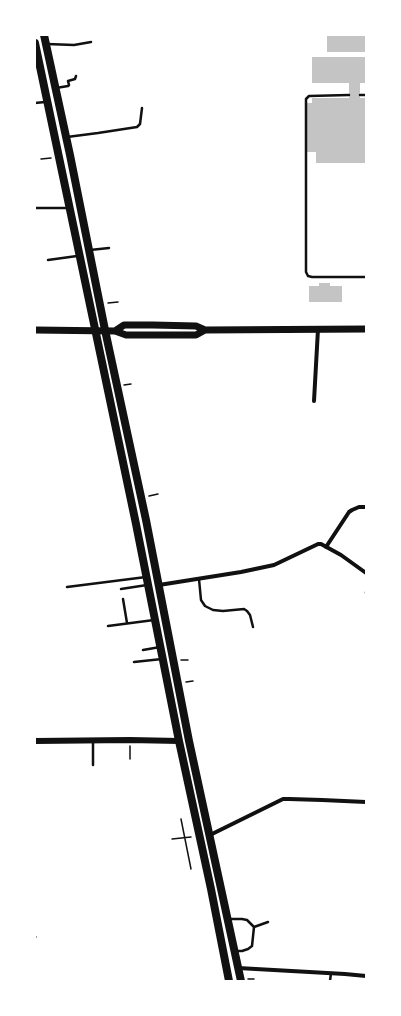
<!DOCTYPE html>
<style>
body{margin:0}
#map{position:relative;width:401px;height:1016px;overflow:hidden;background:#fff;font-family:Barlow,sans-serif}
canvas{display:block}
.frame{position:absolute;inset:0;border:36px solid #fff;pointer-events:none}
</style>
<div id="map">
<canvas width="401" height="1016"></canvas>
<div class="frame"></div>
</div>
<script>
const context = document.querySelector('canvas').getContext('2d');
context.lineJoin = 'round';
function fill(path, color) {
  context.fillStyle = color;
  context.fill(path, 'evenodd');
}
function poly(rows) {
  const path = new Path2D();
  for (const r of rows) {
    path.moveTo(r[0], r[1]);
    for (let i = 2; i < r.length; i += 2) path.lineTo(r[i], r[i + 1]);
  }
  return path;
}
function trace(path, color, width, dash) {
  context.strokeStyle = color;
  context.lineWidth = width;
  context.lineCap = dash ? 'butt' : 'round';
  context.setLineDash(dash || []);
  context.stroke(path);
}
fill(poly([
 [327,35,366,35,366,52,327,52],
 [312,57,366,57,366,83,360,83,360,98,366,98,366,163,316,163,316,152,307,152,307,103,312,103,312,98,349,98,349,83,312,83],
 [319,283,330,283,330,286,342,286,342,302,309,302,309,286,319,286]
]), '#c4c4c4');
trace(poly([
 [41,159,51,158],
 [108,303,118,302],
 [124,385,131,384],
 [149,496,158,494],
 [181,660,188,660],
 [186,682,193,681],
 [130,746,130,759],
 [181,819,191,869],
 [172,839,191,837],
 [35,937,36,937],
 [248,979,254,979]
]), '#111', 1.5);
trace(poly([
 [47,44,74,45,91,42],
 [56,88,68,86,69,85,68,81,75,79,76,76],
 [349,95,309,96,306,99,306,272,308,276,312,277,366,277],
 [360,95,366,95],
 [35,103,45,102],
 [67,137,98,133,137,127,140,124,142,108],
 [35,208,69,208],
 [90,250,109,248],
 [48,260,77,256],
 [199,579,201,600,205,606,213,610,223,611,244,609,247,611,250,615,253,627],
 [67,587,146,577],
 [121,589,147,585],
 [366,593,366,592],
 [123,599,127,623],
 [108,626,154,620],
 [143,650,160,647],
 [134,662,162,659],
 [93,765,93,741],
 [229,919,242,919,247,920,254,927,252,946,248,949,242,951,237,951],
 [254,927,268,922],
 [330,981,331,973]
]), '#111', 2.5);
trace(poly([
 [314,401,318,329],
 [326,547,349,512,352,510,359,507,366,507],
 [159,585,241,572,274,565,316,545,318,544,321,544,341,555,366,573],
 [210,835,283,799,289,799,322,800,366,802],
 [238,968,345,974,366,976]
]), '#111', 4);
trace(poly([
 [35,741,130,740,179,741]
]), '#111', 6);
trace(poly([
 [35,330,115,331,126,335,196,335,205,330,366,329],
 [115,331,124,325,153,325,196,326,205,330]
]), '#111', 7);
trace(poly([
 [44,35,70,155,105,330,146,520,189,741,241,981],
 [35,43,136,524,179,741,211,889,229,981]
]), '#111', 8);
</script>
